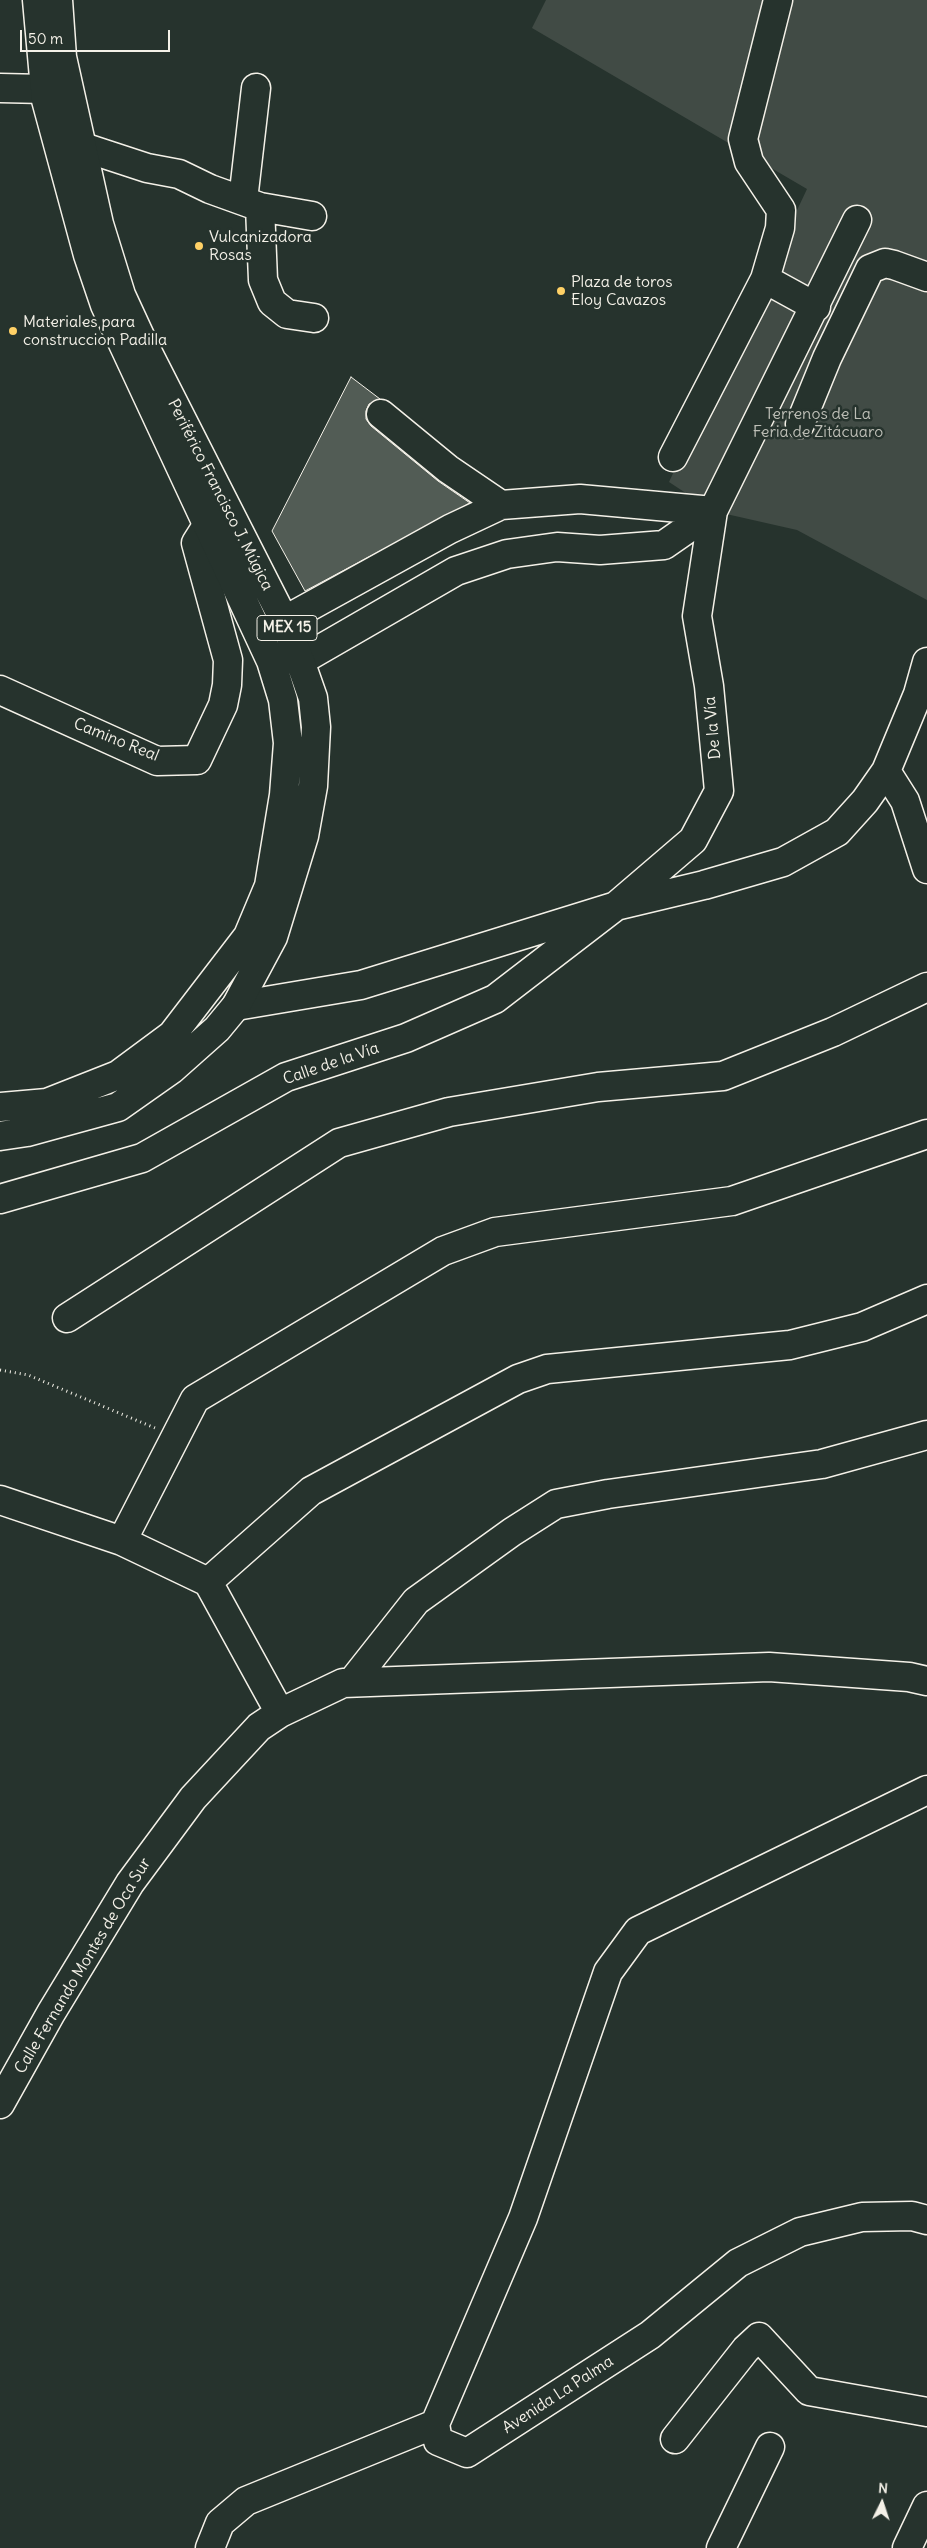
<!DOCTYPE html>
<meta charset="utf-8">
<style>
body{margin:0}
#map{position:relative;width:927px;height:2548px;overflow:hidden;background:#26332d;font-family:Delius,sans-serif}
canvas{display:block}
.north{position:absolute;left:857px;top:2478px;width:50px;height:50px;-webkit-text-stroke:4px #26332d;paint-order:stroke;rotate:4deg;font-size:14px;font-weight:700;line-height:20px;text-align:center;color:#f4f1e8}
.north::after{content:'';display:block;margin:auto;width:18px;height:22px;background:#f4f1e8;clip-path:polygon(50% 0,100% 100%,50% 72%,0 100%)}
.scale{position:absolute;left:20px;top:30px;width:150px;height:22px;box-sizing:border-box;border:2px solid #f4f1e8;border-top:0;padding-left:6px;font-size:15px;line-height:18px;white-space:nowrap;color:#f4f1e8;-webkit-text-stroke:4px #26332d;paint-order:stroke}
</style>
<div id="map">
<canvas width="927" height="2548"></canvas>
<div class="north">N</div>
<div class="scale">50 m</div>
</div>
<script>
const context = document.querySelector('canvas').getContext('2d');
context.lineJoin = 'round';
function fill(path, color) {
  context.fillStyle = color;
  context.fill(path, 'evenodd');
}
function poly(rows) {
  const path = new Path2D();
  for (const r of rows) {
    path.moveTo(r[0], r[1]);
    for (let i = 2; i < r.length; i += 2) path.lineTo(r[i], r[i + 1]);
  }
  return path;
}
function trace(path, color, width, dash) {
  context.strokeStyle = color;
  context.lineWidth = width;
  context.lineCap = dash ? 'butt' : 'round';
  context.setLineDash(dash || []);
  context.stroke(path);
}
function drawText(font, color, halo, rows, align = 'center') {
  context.font = font + ' Delius,sans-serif';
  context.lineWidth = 5;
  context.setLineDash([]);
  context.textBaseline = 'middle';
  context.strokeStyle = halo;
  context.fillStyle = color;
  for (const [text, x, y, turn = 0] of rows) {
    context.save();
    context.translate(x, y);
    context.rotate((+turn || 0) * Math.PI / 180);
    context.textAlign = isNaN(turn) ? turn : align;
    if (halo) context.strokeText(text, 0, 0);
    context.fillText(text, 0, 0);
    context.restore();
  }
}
fill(poly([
 [546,0,927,0,927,600,797,530,713,511,669,482,807,189,532,28]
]), '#414b45');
const building = poly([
 [351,377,380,399,369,404,366,411,366,419,371,426,438,481,470,503,305,591,272,531,351,377]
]);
fill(building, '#525c55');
trace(building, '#f4f1e8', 1);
const minor = poly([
 [0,88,44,89],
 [83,147,147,168,179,174,210,189,260,207,312,216],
 [243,200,256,88],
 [260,207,263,280,272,302,287,314,314,318],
 [765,279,816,307],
 [381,414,448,469,501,505],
 [800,424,827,358,870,269,885,263,894,265,927,277],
 [673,457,765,279,780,228,781,210,749,162,743,139,778,0],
 [285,622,296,614,450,529,501,505,580,499,713,511],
 [300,661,456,571,507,554,557,547,600,550,664,545,713,511,857,220],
 [0,690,157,761,197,760,223,705,227,685,228,660,196,543,208,524],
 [886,771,905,801,927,869],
 [236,1006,361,985,616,906,704,885,783,862,837,832,865,801,886,771,918,694,927,662],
 [0,1199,142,1158,286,1077,406,1038,495,999,616,906,693,840,719,791,709,686,697,616,713,511],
 [67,1318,339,1143,449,1112,598,1087,723,1076,833,1032,927,987],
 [0,1500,122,1541,208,1582,280,1713],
 [122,1541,195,1399,443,1251,495,1232,732,1201,927,1134],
 [208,1582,311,1491,518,1379,547,1369,790,1345,862,1327,927,1299],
 [352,1682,416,1601,512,1532,556,1504,608,1494,822,1464,927,1435],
 [0,2104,51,2013,130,1883,193,1798,259,1727,280,1713,343,1683,769,1667,909,1677,927,1681],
 [435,2424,523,2218,608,1972,638,1931,927,1790],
 [435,2424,438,2441,467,2453,650,2335,738,2263,800,2232,862,2217,912,2216,927,2220],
 [675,2439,746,2349,759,2337,809,2391,927,2412],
 [210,2548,220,2523,246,2501,435,2424],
 [721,2548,770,2447],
 [907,2548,927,2506]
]);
const major = poly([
 [0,1107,47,1103,118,1075,172,1035,248,936,269,886,284,795,288,743,283,700,271,661,105,305,88,255,46,100,37,0],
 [0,1136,27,1132,118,1107,172,1069,217,1029,236,1006,273,937,304,836,313,786,316,727,313,698,300,661,285,622,145,347,121,295,99,224,62,57,58,0]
]);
trace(minor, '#f4f1e8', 31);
trace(major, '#f4f1e8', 31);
trace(poly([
 [0,1370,28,1375,155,1428]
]), '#f4f1e8', 3, [1, 4]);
trace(minor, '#26332d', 28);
trace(major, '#26332d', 28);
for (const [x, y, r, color] of [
 [199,246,5,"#ffd166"],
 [561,291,5,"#ffd166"],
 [13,331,5,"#ffd166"]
]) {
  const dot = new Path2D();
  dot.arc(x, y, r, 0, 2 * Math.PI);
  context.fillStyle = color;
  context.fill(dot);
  trace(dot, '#26332d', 2);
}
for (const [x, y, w] of [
 [287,628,60]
]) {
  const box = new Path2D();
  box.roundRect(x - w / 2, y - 12.5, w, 25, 4);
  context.fillStyle = '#26332d';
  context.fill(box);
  trace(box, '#f4f1e8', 1);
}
drawText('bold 15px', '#f4f1e8', null, [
 ["MEX 15",287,628]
]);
drawText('16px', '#f4f1e8', '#26332d', [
 ["Vulcanizadora",209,237],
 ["Rosas",209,255],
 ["Plaza de toros",571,282],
 ["Eloy Cavazos",571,300],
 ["Materiales para",23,322],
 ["construccion Padilla",23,340]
], 'left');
drawText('16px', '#bebfb7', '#26332d', [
 ["Terrenos de La",818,414],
 ["Feria de Zitácuaro",818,432]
]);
drawText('16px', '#f4f1e8', '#26332d', [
 ["Periférico Francisco J. Múgica",220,495,63],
 ["De la Vía",713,728,-95],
 ["Camino Real",116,740,22],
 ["Calle de la Vía",331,1064,-19],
 ["Calle Fernando Montes de Oca Sur",83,1966,-59],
 ["Avenida La Palma",558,2395,-33]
]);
</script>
